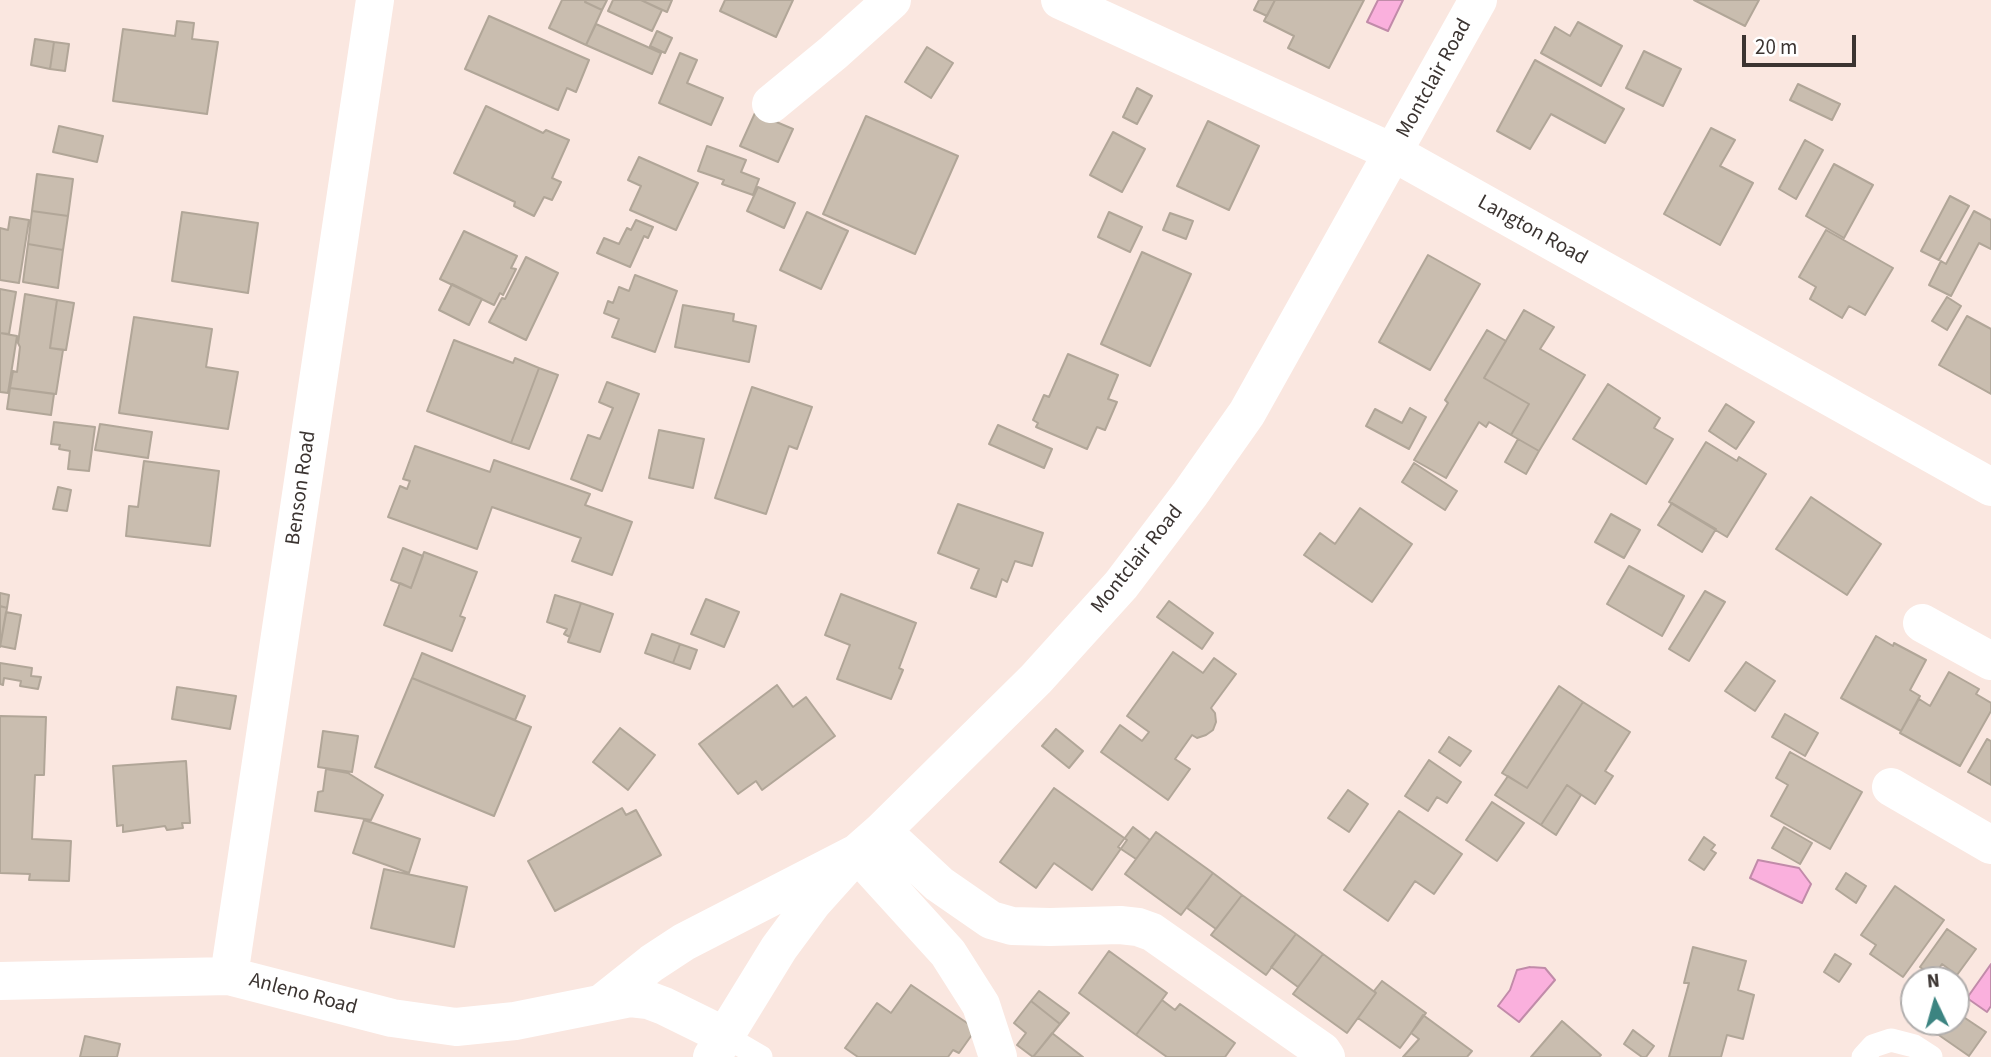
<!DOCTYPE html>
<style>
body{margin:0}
#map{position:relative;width:1991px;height:1057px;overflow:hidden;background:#fae7e0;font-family:"Source Sans 3",sans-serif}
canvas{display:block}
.north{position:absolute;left:1900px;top:966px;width:70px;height:70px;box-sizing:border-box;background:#fff;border:2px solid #b1aead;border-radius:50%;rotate:355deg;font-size:19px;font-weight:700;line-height:28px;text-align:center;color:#3b3431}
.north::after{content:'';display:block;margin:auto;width:24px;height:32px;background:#3c8481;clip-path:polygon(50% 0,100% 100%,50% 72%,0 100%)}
.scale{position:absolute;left:1742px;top:35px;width:114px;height:32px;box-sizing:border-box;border:4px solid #3b3431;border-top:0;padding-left:9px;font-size:21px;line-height:24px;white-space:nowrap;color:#3b3431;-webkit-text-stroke:5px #fff;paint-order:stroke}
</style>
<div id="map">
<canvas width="1991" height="1057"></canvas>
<div class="north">N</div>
<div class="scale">20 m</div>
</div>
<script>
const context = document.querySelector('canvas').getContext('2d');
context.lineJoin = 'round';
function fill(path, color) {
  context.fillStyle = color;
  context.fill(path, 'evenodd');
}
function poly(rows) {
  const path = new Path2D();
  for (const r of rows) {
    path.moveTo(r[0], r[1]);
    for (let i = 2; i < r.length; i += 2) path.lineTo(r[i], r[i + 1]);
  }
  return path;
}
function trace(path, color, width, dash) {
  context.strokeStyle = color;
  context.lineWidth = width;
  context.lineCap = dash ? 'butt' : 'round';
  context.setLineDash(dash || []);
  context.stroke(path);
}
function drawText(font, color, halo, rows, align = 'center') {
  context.font = font + ' "Source Sans 3",sans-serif';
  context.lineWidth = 6;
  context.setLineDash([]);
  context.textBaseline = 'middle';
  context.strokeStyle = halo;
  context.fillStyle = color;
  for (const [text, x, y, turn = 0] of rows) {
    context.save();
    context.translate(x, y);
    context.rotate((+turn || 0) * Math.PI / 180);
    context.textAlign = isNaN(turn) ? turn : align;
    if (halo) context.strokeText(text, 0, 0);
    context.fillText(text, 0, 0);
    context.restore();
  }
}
const water = poly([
 [1378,0,1403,0,1388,31,1367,22,1378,0],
 [1758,860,1799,868,1811,884,1802,903,1750,878,1758,860],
 [1991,964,1991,1006,1987,1012,1967,998,1991,964],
 [1530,967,1545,968,1555,980,1519,1022,1498,1006,1510,990,1517,970,1530,967]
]);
fill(water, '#fab0dd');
trace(water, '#c18ba9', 2);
const building = poly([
 [562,0,586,0,585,2,602,10,586,45,549,28,562,0],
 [586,0,607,0,602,10,585,2,586,0],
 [613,0,641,0,662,10,652,31,608,11,613,0],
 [641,0,672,0,667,12,641,0],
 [725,0,793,0,776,37,720,11,725,0],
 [1259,0,1275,0,1267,16,1254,10,1259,0],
 [1275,0,1364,0,1329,68,1288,48,1294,36,1264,21,1275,0],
 [1694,0,1759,0,1745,26,1694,0],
 [489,16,589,60,576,92,567,88,558,110,465,69,489,16],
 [177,21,194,23,192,39,218,42,207,114,113,101,123,29,175,36,177,21],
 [1578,22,1622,46,1601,86,1541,53,1555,27,1570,36,1578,22],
 [596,24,661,53,652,74,586,45,596,24],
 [657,31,672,38,665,53,650,46,657,31],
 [35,39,54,42,50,69,31,65,35,39],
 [54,42,69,44,65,71,50,69,54,42],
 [927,47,953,63,931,98,905,82,927,47],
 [1644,51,1681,69,1663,106,1626,88,1644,51],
 [680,53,697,60,687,83,723,98,711,125,659,103,680,53],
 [1535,60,1624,109,1605,143,1551,114,1530,149,1497,131,1535,60],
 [1798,84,1840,104,1832,120,1790,100,1798,84],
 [1137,88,1152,96,1137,124,1123,117,1137,88],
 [486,106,543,133,546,130,569,140,552,178,561,182,552,200,544,197,534,216,514,206,515,202,454,173,486,106],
 [755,113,793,129,778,162,740,146,755,113],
 [866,116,958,156,915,254,823,214,866,116],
 [1208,121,1259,146,1229,210,1177,186,1208,121],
 [59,126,103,136,97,162,53,152,59,126],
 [1711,128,1735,140,1720,166,1753,183,1720,245,1664,214,1711,128],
 [1113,132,1145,149,1122,192,1090,175,1113,132],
 [1805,140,1823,150,1796,199,1779,189,1805,140],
 [707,146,746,160,741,172,759,179,753,195,722,184,724,180,698,171,707,146],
 [639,157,698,183,676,230,630,210,641,186,628,180,639,157],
 [1834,164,1873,185,1844,238,1806,216,1834,164],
 [37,174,73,179,68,216,32,211,37,174],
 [758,187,795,203,784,228,747,211,758,187],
 [1950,196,1969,206,1939,260,1921,251,1950,196],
 [32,211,68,216,63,250,28,244,32,211],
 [1974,211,1991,220,1991,249,1979,243,1951,296,1929,285,1941,261,1946,264,1974,211],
 [182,212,258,223,248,293,172,281,182,212],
 [807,212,848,231,821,289,780,270,807,212],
 [1109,212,1142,227,1130,252,1098,237,1109,212],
 [1170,213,1193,221,1186,239,1163,230,1170,213],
 [10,217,29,220,19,283,0,280,0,228,8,230,10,217],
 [636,220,653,227,648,238,644,236,630,267,597,253,604,238,619,244,627,228,631,230,636,220],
 [1826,230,1893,268,1865,315,1849,306,1842,318,1810,299,1816,287,1799,277,1826,230],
 [464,231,517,256,511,268,516,269,503,295,500,293,494,305,440,279,464,231],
 [28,244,63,250,58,288,23,282,28,244],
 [1142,252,1191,274,1150,366,1101,344,1142,252],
 [1428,255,1480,284,1430,370,1379,342,1428,255],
 [526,257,558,273,526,340,489,322,502,298,505,299,526,257],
 [635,275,677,291,655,352,612,337,619,319,604,313,608,301,613,303,619,287,629,291,635,275],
 [452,284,482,299,469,325,439,310,452,284],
 [0,289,16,292,9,334,0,333,0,289],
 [25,294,57,300,50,348,63,350,56,394,10,388,13,371,17,372,20,347,18,343,25,294],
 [1947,297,1961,306,1947,330,1932,321,1947,297],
 [57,300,74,303,66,350,50,348,57,300],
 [683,305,734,314,733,321,756,326,749,362,675,347,683,305],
 [1524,310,1554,327,1540,349,1585,375,1539,451,1511,435,1529,404,1484,378,1524,310],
 [1967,316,1991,329,1991,394,1939,365,1967,316],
 [134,317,212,329,206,367,238,372,228,429,119,413,134,317],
 [1487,330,1506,341,1484,378,1529,404,1511,435,1489,422,1486,427,1479,422,1446,478,1414,460,1448,403,1445,400,1487,330],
 [0,333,17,336,8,393,0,392,0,333],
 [454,340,513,363,515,358,539,368,511,443,427,411,454,340],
 [1068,354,1118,375,1108,399,1117,402,1105,430,1097,427,1087,449,1036,427,1038,423,1033,420,1044,395,1049,397,1068,354],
 [539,368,558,375,529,449,511,443,539,368],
 [607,382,639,394,602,491,571,479,588,435,600,439,613,408,599,402,607,382],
 [1608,384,1660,418,1654,428,1673,439,1646,484,1573,439,1608,384],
 [752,387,812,407,797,449,789,446,766,514,715,498,752,387],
 [10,388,54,394,51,415,7,409,10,388],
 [1726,404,1754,422,1736,449,1709,431,1726,404],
 [1410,408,1426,417,1409,449,1366,426,1375,409,1402,423,1410,408],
 [54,422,95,427,89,471,68,469,70,451,59,449,60,445,51,444,54,422],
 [100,424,152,432,148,458,95,450,100,424],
 [998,425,1052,449,1044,468,989,444,998,425],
 [659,430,704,439,693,488,649,478,659,430],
 [1518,439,1539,451,1526,474,1505,462,1518,439],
 [1706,442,1737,461,1739,457,1766,474,1727,537,1669,502,1706,442],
 [415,446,490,472,494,460,590,494,585,505,632,522,612,575,572,561,581,538,492,507,477,549,388,517,400,486,407,489,410,481,403,479,415,446],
 [144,461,219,471,210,546,126,536,129,506,138,507,144,461],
 [1414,463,1457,491,1445,510,1402,482,1414,463],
 [58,487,71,490,67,511,53,509,58,487],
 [1811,497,1881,544,1847,595,1776,549,1811,497],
 [1672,503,1716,529,1702,552,1658,525,1672,503],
 [958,504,1043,533,1032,566,1015,561,1007,582,1002,579,996,597,971,588,979,569,938,553,958,504],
 [1360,508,1412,544,1372,602,1304,555,1320,533,1335,544,1360,508],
 [1611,514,1640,530,1624,558,1595,542,1611,514],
 [403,548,423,556,411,588,391,580,403,548],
 [424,552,477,572,460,616,465,618,452,651,384,625,400,583,411,588,424,552],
 [1629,566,1684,596,1662,636,1607,604,1629,566],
 [1705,591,1725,602,1689,661,1669,649,1705,591],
 [0,593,9,595,7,608,0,606,0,593],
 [841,594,916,623,899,668,903,670,891,699,837,679,850,645,825,635,841,594],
 [555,595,581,603,570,637,564,634,567,629,547,622,555,595],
 [706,599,739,612,724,647,691,634,706,599],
 [1169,601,1213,633,1202,649,1157,617,1169,601],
 [581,603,613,614,600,652,568,642,581,603],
 [0,606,7,608,0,647,0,606],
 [6,612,21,615,15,649,0,646,6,612],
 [652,634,680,644,673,663,645,653,652,634],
 [1876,636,1893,646,1894,643,1926,660,1910,690,1920,696,1901,731,1841,698,1876,636],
 [680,644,697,650,690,669,673,663,680,644],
 [1173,652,1203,673,1214,658,1236,674,1211,708,1215,713,1216,722,1213,730,1206,735,1197,738,1192,735,1175,759,1190,769,1168,800,1101,752,1120,725,1142,741,1149,732,1127,716,1173,652],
 [422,653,525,696,515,720,412,678,422,653],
 [1746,662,1775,681,1755,711,1725,691,1746,662],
 [0,663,32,668,31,676,41,677,38,689,20,686,21,681,4,678,3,685,0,684,0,663],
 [1949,672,1979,689,1976,694,1991,703,1991,711,1960,766,1900,733,1919,699,1930,706,1949,672],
 [412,678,531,727,494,816,375,767,412,678],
 [777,685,793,707,806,697,835,736,762,790,756,781,738,794,699,744,777,685],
 [1559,686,1583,702,1527,788,1502,773,1559,686],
 [177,687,236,696,230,729,172,719,177,687],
 [1583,702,1630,732,1605,771,1613,776,1595,804,1567,785,1541,825,1495,795,1508,776,1527,788,1583,702],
 [1785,714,1818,733,1805,756,1772,737,1785,714],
 [0,716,46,717,44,775,35,775,32,839,71,841,69,881,29,880,30,874,0,873,0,716],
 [620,728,655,755,628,790,593,762,620,728],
 [1056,729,1083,751,1069,768,1042,746,1056,729],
 [323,731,358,736,352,772,318,767,323,731],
 [1449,737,1471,751,1460,766,1439,752,1449,737],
 [1987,739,1991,741,1991,785,1968,772,1987,739],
 [1790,752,1862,792,1830,849,1771,816,1788,785,1776,778,1790,752],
 [1429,760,1461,782,1447,803,1437,797,1428,811,1405,796,1429,760],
 [186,761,190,823,182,823,183,828,167,830,165,826,123,832,123,825,117,826,113,766,186,761],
 [326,769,348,773,383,795,371,820,315,811,318,792,323,791,326,769],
 [1567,785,1581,795,1556,835,1541,825,1567,785],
 [1054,788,1127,840,1092,890,1054,863,1036,888,1000,862,1054,788],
 [1348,790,1368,804,1349,832,1328,818,1348,790],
 [1492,802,1524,823,1497,861,1466,840,1492,802],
 [622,808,626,815,636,810,661,855,555,911,528,861,622,808],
 [1399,811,1462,854,1434,894,1415,881,1388,921,1344,890,1399,811],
 [364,820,420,839,409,873,353,853,364,820],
 [1133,827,1150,840,1136,859,1118,847,1133,827],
 [1784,827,1812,843,1800,864,1772,848,1784,827],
 [1156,832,1213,873,1181,915,1125,874,1156,832],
 [1704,837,1715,845,1711,850,1716,853,1704,870,1689,860,1704,837],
 [384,869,467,887,454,947,371,928,384,869],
 [1213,873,1242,895,1216,929,1187,908,1213,873],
 [1846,873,1866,886,1856,903,1836,889,1846,873],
 [1895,886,1944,920,1903,977,1870,954,1876,945,1861,935,1895,886],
 [1242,895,1296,934,1266,975,1211,935,1242,895],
 [1947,929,1976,949,1957,975,1942,964,1933,977,1920,967,1947,929],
 [1296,934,1323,954,1298,987,1271,967,1296,934],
 [1693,947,1746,961,1738,990,1754,995,1743,1039,1727,1035,1721,1057,1669,1057,1689,983,1684,983,1693,947],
 [1109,951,1167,993,1136,1035,1079,993,1109,951],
 [1323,954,1376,993,1347,1033,1293,994,1323,954],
 [1835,954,1851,964,1839,982,1824,972,1835,954],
 [1382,981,1426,1013,1400,1048,1358,1018,1376,993,1374,991,1382,981],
 [911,985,976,1029,959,1053,953,1050,948,1057,858,1057,845,1048,877,1003,891,1013,911,985],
 [1039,991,1069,1013,1060,1024,1031,1001,1039,991],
 [1162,1000,1175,1010,1180,1004,1235,1043,1225,1057,1167,1057,1136,1035,1162,1000],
 [1031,1001,1060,1024,1033,1057,1017,1045,1026,1033,1014,1023,1031,1001],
 [1956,1012,1986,1032,1969,1056,1933,1031,1939,1022,1956,1022,1956,1012],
 [1423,1015,1472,1051,1467,1057,1403,1057,1419,1039,1411,1033,1423,1015],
 [1562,1021,1601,1055,1599,1057,1531,1057,1562,1021],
 [1633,1030,1654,1046,1646,1057,1642,1057,1624,1044,1633,1030],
 [1052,1033,1083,1057,1033,1057,1052,1033],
 [85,1036,120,1044,117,1057,80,1057,85,1036]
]);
fill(building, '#c9bdaf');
trace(building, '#b1a698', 2);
trace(poly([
 [725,1036,761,1057],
 [1863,1057,1873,1046,1891,1040,1914,1046,1931,1057]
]), '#fff', 23);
trace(poly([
 [1060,0,1394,153,1991,487],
 [771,104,833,53,892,0],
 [1922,623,1991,661],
 [1891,787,1991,845],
 [882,831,939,884,991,920,1012,926,1050,927,1120,925,1138,927,1152,932,1322,1051,1326,1057],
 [229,976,375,0],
 [0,981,229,976,392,1018,456,1027,515,1021,630,998,648,1000,664,1006,725,1036],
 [603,1002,652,963,684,942,857,853,948,953,981,1005,998,1057],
 [712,1057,779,948,813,902,857,853,882,831,1036,679,1121,585,1190,494,1247,413,1478,0]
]), '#fff', 38);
drawText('21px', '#3b3431', '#fff', [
 ["Montclair Road",1435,79,-61],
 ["Langton Road",1532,231,29],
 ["Benson Road",302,488,-82],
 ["Montclair Road",1138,560,-51],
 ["Anleno Road",303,995,15]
]);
</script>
